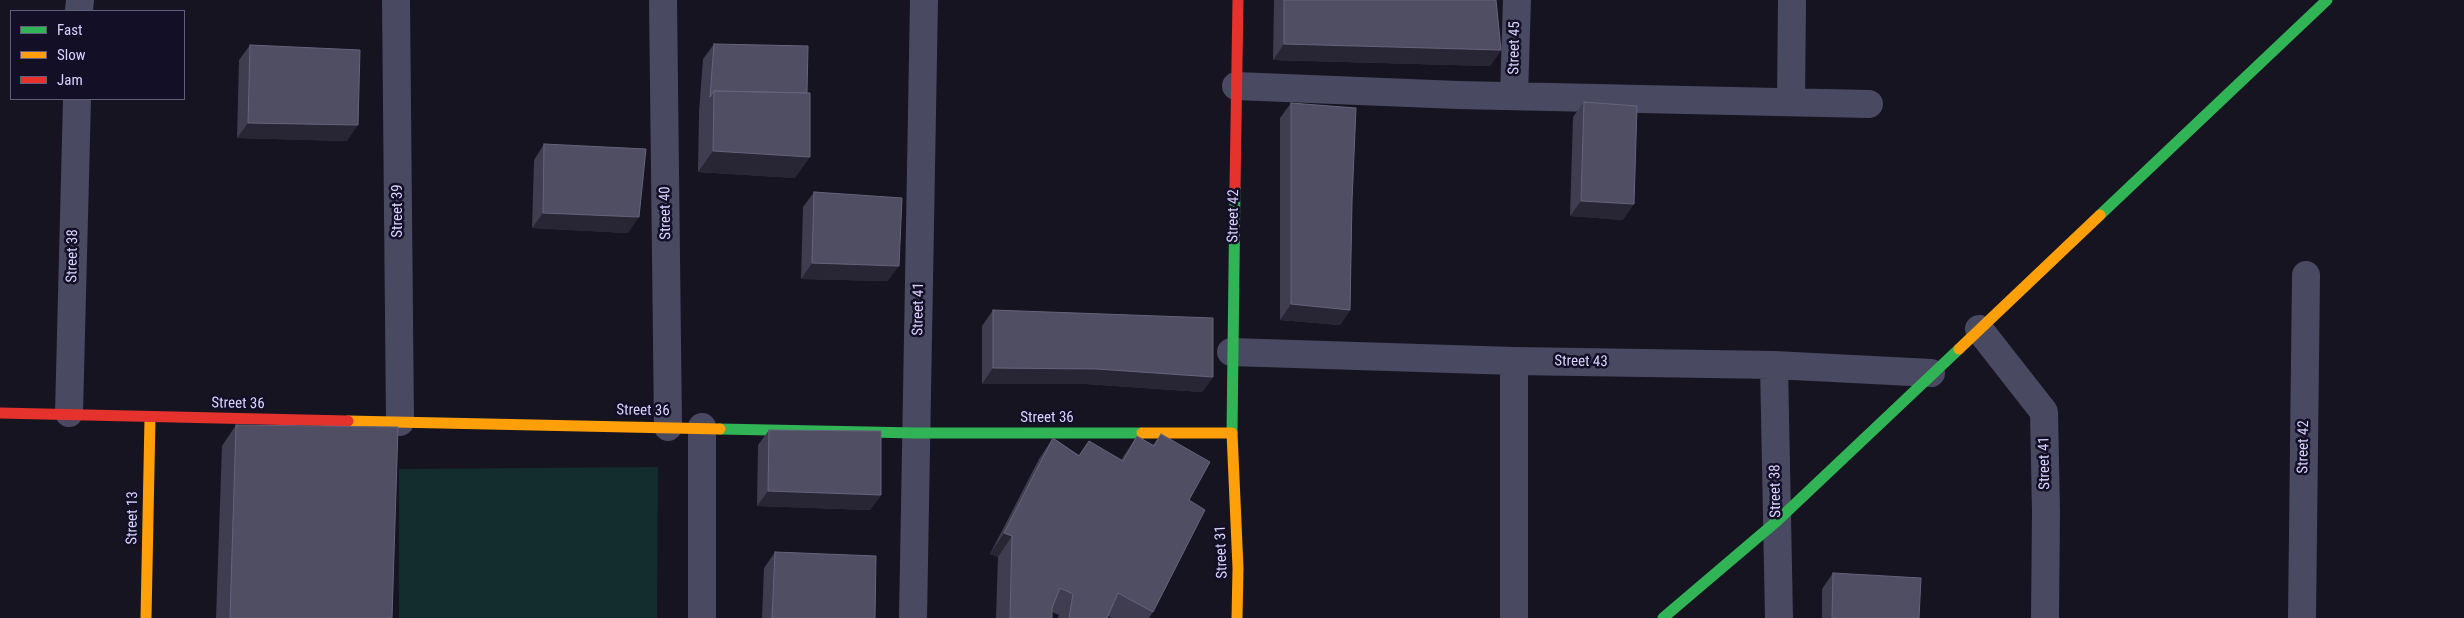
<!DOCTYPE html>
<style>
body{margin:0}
#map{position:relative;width:2464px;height:618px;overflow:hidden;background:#161421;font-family:"Roboto Condensed",sans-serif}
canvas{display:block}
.legend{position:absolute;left:10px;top:10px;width:175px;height:90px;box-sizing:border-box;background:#130f26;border:1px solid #625e7d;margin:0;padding:6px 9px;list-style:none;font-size:15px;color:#d9d4ff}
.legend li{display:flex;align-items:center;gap:10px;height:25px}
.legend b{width:25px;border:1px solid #625e7d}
</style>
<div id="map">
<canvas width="2464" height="618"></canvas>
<ul class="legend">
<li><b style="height:6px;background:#30b455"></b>Fast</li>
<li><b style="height:6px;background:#ff9f0a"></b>Slow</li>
<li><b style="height:6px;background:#e5322d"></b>Jam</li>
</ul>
</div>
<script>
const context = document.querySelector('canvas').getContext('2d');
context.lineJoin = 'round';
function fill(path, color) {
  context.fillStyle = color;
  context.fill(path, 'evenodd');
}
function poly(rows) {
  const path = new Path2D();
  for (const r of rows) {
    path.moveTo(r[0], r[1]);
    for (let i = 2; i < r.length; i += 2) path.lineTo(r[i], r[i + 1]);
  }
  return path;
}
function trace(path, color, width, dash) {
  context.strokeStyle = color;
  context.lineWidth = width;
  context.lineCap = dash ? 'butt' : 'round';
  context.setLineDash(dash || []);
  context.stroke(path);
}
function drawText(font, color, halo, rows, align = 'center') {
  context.font = font + ' "Roboto Condensed",sans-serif';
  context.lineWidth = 5;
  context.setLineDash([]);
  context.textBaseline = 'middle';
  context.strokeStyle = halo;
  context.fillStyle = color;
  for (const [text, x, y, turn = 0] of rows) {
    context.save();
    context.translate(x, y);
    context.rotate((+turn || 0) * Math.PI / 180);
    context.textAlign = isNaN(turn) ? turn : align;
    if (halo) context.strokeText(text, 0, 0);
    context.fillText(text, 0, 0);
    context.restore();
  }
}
fill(poly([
 [658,467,657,618,399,618,399,469]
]), '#132c2d');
trace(poly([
 [396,0,400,422],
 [663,0,668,427],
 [79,11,80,0],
 [1236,86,1458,95,1869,104],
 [1514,96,1517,0],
 [1791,102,1792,0],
 [1979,329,2044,412,2046,512,2045,618],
 [1231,352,1514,361,1774,365,1931,373],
 [1514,361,1514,618],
 [1774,365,1779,618],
 [69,413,77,99],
 [702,427,702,618],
 [913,618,924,0],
 [2302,618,2306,275]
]), '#4a4962', 28);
trace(poly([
 [2100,215,2327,0],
 [720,429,916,433,1142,433],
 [1232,433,1235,188],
 [1663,618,1777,521,1959,349]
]), '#30b455', 11);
trace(poly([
 [1959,349,2100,215],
 [348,421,720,429],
 [1142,433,1232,433,1238,568,1237,618],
 [146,618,150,418]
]), '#ff9f0a', 11);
trace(poly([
 [1235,188,1238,0],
 [0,413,348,421]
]), '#e5322d', 11);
fill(poly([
 [1274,0,1496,0,1501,50,1490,66,1273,60],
 [714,44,795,178,698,172,699,112,703,59],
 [250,45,347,141,237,138,239,60],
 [1584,102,1623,220,1570,216,1573,117],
 [1291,103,1352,201,1350,310,1340,325,1280,320,1280,118],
 [544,144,628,233,532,228,534,160],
 [814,192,888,281,801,279,803,207],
 [993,310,1213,377,1202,392,1086,384,982,384,982,326],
 [236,425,392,618,216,618,222,446],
 [769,430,881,495,870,510,757,506,758,445],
 [1161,434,1189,500,1153,612,1149,618,1111,618,1108,616,1107,618,1058,618,1059,615,1052,612,1052,618,996,618,998,557,990,554,1039,459,1053,438,1079,455,1089,441,1121,460,1137,436,1153,445],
 [775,552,875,618,762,618,764,568],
 [1833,573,1919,618,1822,618,1822,589]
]), '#403d50');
fill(poly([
 [1284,44,1501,50,1490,66,1273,60],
 [248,123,358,125,347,141,237,138],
 [713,151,810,157,795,178,698,172],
 [1581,201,1634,204,1623,220,1570,216],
 [543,213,639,217,628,233,532,228],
 [812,263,899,266,888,281,801,279],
 [1291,304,1350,310,1340,325,1280,320],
 [993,368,1097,369,1213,377,1202,392,1086,384,982,384],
 [768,491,881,495,870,510,757,506],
 [1004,533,1012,536,998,557,990,554]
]), '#282635');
const building = poly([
 [1284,0,1496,0,1501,50,1284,44,1284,0],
 [714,44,808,46,807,93,714,91,710,97,714,44],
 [250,45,360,50,358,125,248,123,250,45],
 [714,91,810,93,810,157,713,151,714,91],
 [1584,102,1637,106,1634,204,1581,201,1584,102],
 [1291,103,1356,108,1352,201,1350,310,1291,304,1291,103],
 [544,144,646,149,639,217,543,213,544,144],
 [814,192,902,198,899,266,812,263,814,192],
 [993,310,1213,318,1213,377,1097,369,993,368,993,310],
 [236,425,398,427,392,618,230,618,236,425],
 [769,430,881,431,881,495,768,491,769,430],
 [1161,434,1210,462,1189,500,1205,510,1153,612,1118,593,1107,618,1069,618,1073,594,1060,588,1052,608,1052,618,1010,618,1012,536,1004,533,1053,438,1079,456,1089,441,1123,461,1137,436,1154,446,1161,434],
 [775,552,876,556,875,618,772,618,775,552],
 [1833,573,1921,578,1919,618,1832,618,1833,573]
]);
fill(building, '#504e63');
trace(building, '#66637b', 1);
drawText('15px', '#d9d4ff', '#130f26', [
 ["Street 45",1515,48,-89],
 ["Street 39",398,211,-90],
 ["Street 40",666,213,-91],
 ["Street 42",1234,216,-89],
 ["Street 38",73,256,-89],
 ["Street 41",919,309,-89],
 ["Street 43",1581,362,1],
 ["Street 36",238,404,1],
 ["Street 36",643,411,1],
 ["Street 36",1047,418],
 ["Street 42",2304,447,-89],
 ["Street 41",2045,463,-91],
 ["Street 38",1776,491,-91],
 ["Street 13",133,518,-89],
 ["Street 31",1222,552,-92]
]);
</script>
